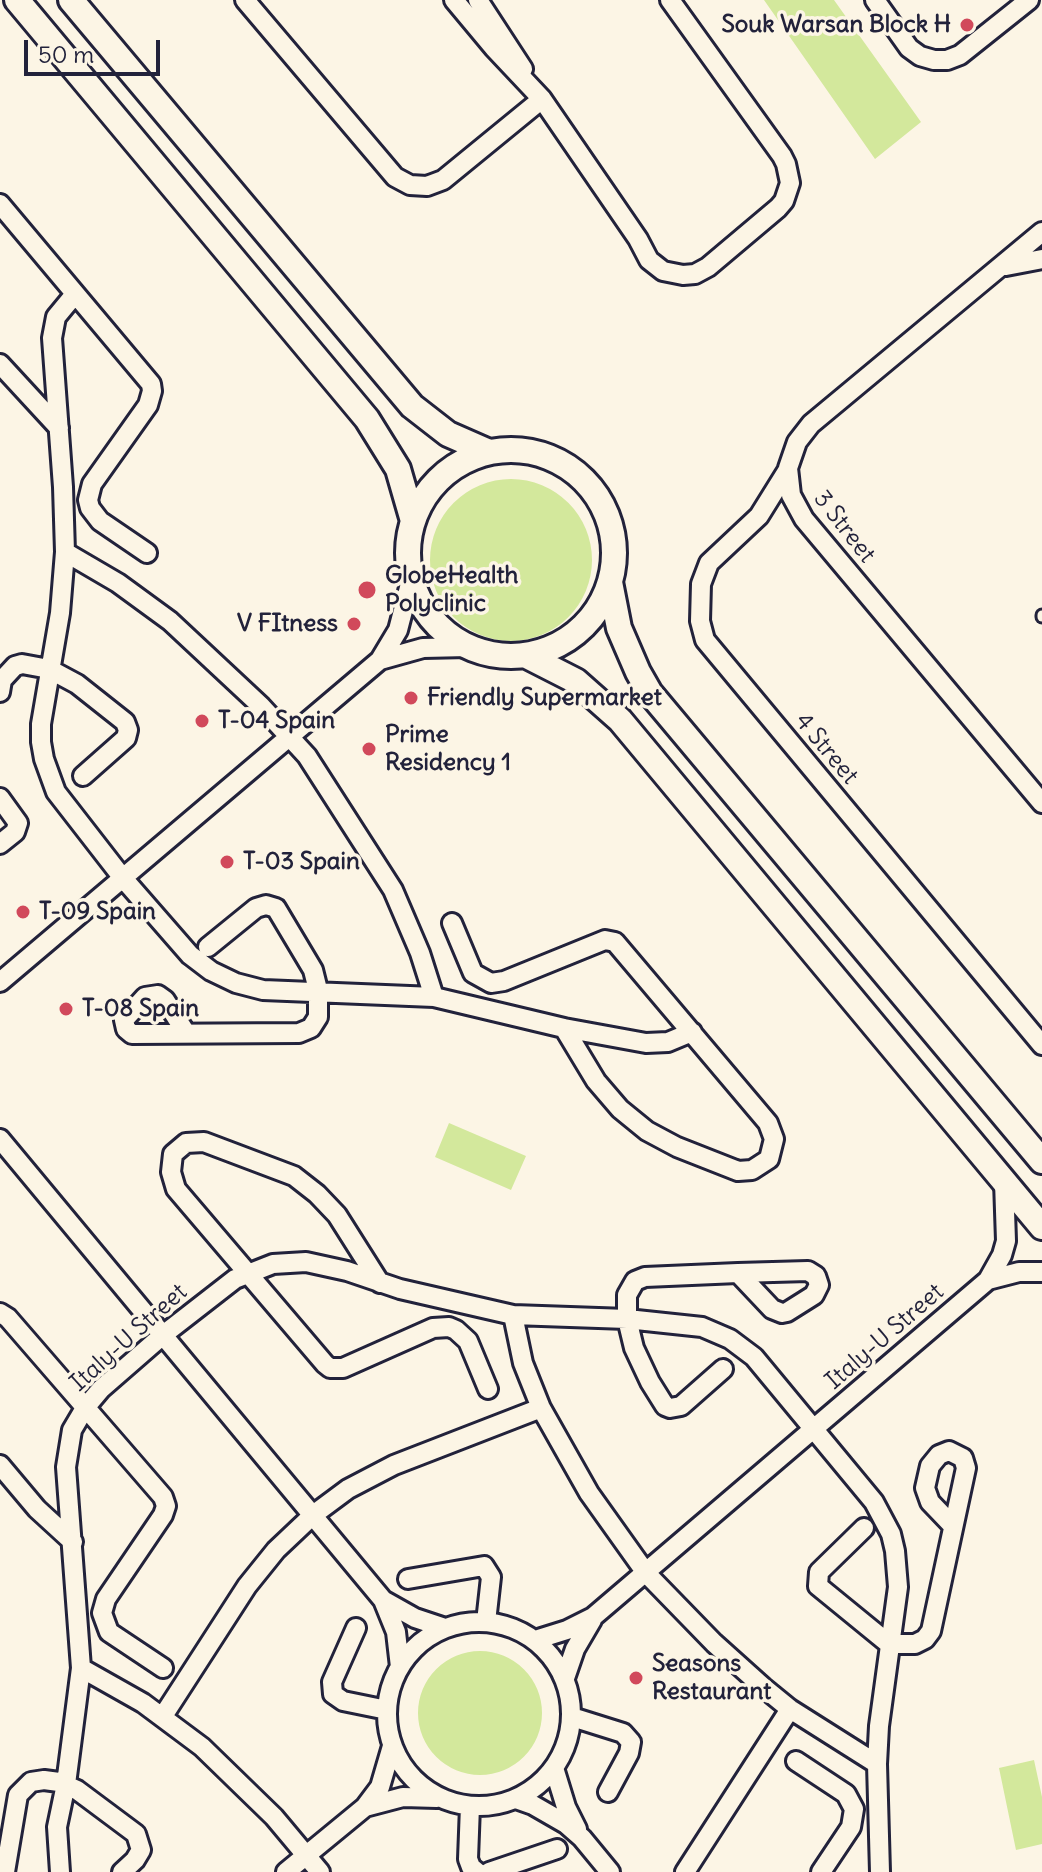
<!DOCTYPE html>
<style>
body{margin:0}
#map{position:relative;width:1042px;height:1872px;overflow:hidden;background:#fcf5e5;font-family:Delius,sans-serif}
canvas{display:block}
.scale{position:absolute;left:24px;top:40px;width:136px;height:36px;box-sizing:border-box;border:4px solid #22223b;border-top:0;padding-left:10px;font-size:24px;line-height:28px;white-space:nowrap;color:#22223b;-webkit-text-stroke:6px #fcf5e5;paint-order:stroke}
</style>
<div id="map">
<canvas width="1042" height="1872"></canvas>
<div class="scale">50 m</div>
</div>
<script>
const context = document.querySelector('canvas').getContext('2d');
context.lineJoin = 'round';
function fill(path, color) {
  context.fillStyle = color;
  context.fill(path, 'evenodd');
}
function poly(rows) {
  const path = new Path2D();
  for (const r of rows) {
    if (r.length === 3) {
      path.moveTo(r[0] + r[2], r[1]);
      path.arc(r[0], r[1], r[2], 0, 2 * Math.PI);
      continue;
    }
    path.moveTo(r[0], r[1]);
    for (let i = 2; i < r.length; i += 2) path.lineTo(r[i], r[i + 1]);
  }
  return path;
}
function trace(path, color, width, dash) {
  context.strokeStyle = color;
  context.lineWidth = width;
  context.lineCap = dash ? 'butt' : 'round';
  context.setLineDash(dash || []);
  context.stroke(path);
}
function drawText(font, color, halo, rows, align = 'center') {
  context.font = font + ' Delius,sans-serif';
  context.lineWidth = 7;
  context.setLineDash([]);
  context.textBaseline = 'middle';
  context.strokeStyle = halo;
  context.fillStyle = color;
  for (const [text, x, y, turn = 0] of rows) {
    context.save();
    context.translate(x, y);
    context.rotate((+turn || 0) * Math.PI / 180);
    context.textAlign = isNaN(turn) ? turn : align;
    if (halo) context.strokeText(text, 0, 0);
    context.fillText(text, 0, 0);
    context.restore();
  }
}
fill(poly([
 [764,0,834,0,921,122,875,159],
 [511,560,81],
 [449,1123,526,1156,511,1190,435,1157],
 [480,1713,62],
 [1034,1760,1042,1797,1042,1844,1016,1850,999,1768]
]), '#d3e89c');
const lane = poly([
 [1042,615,1042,617]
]);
const street = poly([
 [245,0,395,177,410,185,427,186,443,180,542,99],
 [454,0,494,48,542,99,638,239,649,260,663,271,683,275,695,274,708,267,778,208,784,201,790,183,786,164,782,156,670,0],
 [478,0,523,69],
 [875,0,909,48,920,56,934,60,947,60,960,55,1029,0],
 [0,204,151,384,152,391,148,405,92,484,88,500,90,508,100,521,147,553],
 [1042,232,811,424,797,442,788,468,791,495,804,519,1042,803],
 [1006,266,1042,259],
 [75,294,56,317,52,338,63,487,65,552,60,613,41,724,41,742,44,759,56,792,122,877,190,955,211,971,236,983,263,990,434,997,564,1028,646,1043,668,1042,692,1032],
 [0,364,59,428],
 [787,471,759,516,709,563,701,584,700,621,705,640,1042,1045],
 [65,552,118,583,170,621,261,706,307,756,393,890,420,953,434,997],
 [380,660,423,648,468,647],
 [0,692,2,680,15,666,22,664,49,669,77,684,125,722,128,730,126,738,83,776],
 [0,798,18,823,15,832,0,844],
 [452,923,473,973,491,983,504,981,605,940,615,942,768,1123,774,1139,769,1159,752,1170,738,1171,677,1147,647,1131,620,1109,596,1081,564,1028],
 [0,982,380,660,398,630,411,580],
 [186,1033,165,1000,158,995,145,997,124,1020,126,1029,132,1034,299,1033,311,1028,318,1017,318,990,313,970,276,908,266,905,256,908,208,947],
 [0,1139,383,1600,396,1632,400,1667],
 [988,1280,1019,1272,1042,1272],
 [380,1283,337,1215,317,1194,294,1176,204,1142,186,1143,173,1154,171,1172,176,1189,325,1364,330,1368,343,1368,433,1328,449,1327,456,1330,468,1341,488,1389],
 [0,1313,8,1318,163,1497,166,1506,163,1515,106,1599,102,1613,109,1632,163,1668],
 [513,1315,523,1363,541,1408,589,1493,646,1573,714,1643,763,1687,790,1709,877,1764],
 [723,1369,681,1406,670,1408,665,1406,650,1382,634,1348,627,1319,627,1295,635,1281,645,1277,738,1273,808,1271,816,1276,819,1285,814,1295,787,1312,782,1313,772,1309,738,1273],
 [0,1465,37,1509,73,1542],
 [864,1528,819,1572,818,1586,889,1644,915,1644,925,1639,931,1631,966,1468,963,1458,949,1451,939,1455,930,1466,925,1488,930,1502,952,1525],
 [408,1579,484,1566,491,1577,486,1622],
 [383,1600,415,1618,445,1628],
 [479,1714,92],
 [356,1628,332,1682,333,1694,343,1701,387,1710],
 [535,1640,567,1630,593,1617,988,1280,1002,1255,1006,1241,1004,1181],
 [81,1668,143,1703,202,1747,274,1817,320,1872],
 [565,1678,575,1649,592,1620],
 [163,1716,247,1586,276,1550,313,1515,348,1489,394,1465,541,1408],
 [572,1717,623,1733,631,1742,629,1753,608,1792],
 [796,1761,846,1794,854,1809,851,1827,821,1872],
 [554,1768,566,1807,577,1829],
 [516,1799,533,1805,566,1824,582,1838,610,1872],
 [470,1806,468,1859,471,1867,477,1872],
 [365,1807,403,1797,437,1798],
 [5,1872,18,1795,31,1782,44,1780,59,1782,77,1790,136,1834,141,1850,135,1860,122,1872],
 [60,1872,57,1827,66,1784,81,1668,66,1467,72,1430,85,1408,101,1389,163,1335,235,1279,273,1264,306,1262,347,1271,400,1289,513,1315,627,1319,702,1327,730,1339,754,1357,874,1502,891,1534,895,1551,898,1587,879,1726,877,1764,880,1872],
 [286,1872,365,1807,380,1787,392,1746],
 [489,1872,557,1849],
 [685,1872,790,1709]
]);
const secondary = poly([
 [17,0,367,419,398,469,413,521],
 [71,0,412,406,448,434,489,452],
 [511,553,103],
 [610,582,619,628,638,672,650,693,1042,1161],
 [525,655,576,681,620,720,1042,1227]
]);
trace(lane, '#22223b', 15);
trace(street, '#22223b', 24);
trace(secondary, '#22223b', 30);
trace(lane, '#fcf5e5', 9);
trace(street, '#fcf5e5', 18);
trace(secondary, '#fcf5e5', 24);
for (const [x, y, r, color] of [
 [967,25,8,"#d1495b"],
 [367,590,10,"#d1495b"],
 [354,624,8,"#d1495b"],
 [411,698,8,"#d1495b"],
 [202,721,8,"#d1495b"],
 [369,749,8,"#d1495b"],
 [227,862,8,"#d1495b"],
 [23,912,8,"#d1495b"],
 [66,1009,8,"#d1495b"],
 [636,1678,8,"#d1495b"]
]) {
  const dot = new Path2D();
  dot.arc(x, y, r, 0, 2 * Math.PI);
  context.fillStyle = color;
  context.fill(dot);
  trace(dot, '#fcf5e5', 3);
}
drawText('bold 24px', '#22223b', '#fcf5e5', [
 ["Souk Warsan Block H",951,25,"right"],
 ["GlobeHealth",385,576],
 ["Polyclinic",385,604],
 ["V FItness",338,624,"right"],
 ["Friendly Supermarket",427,698],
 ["T-04 Spain",218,721],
 ["Prime",385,735],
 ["Residency 1",385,763],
 ["T-03 Spain",243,862],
 ["T-09 Spain",39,912],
 ["T-08 Spain",82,1009],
 ["Seasons",652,1664],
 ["Restaurant",652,1692]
], 'left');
drawText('24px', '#22223b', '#fcf5e5', [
 ["3 Street",844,527,52],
 ["4 Street",826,749,50],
 ["Italy-U Street",885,1337,-41],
 ["Italy-U Street",129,1338,-42]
]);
</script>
